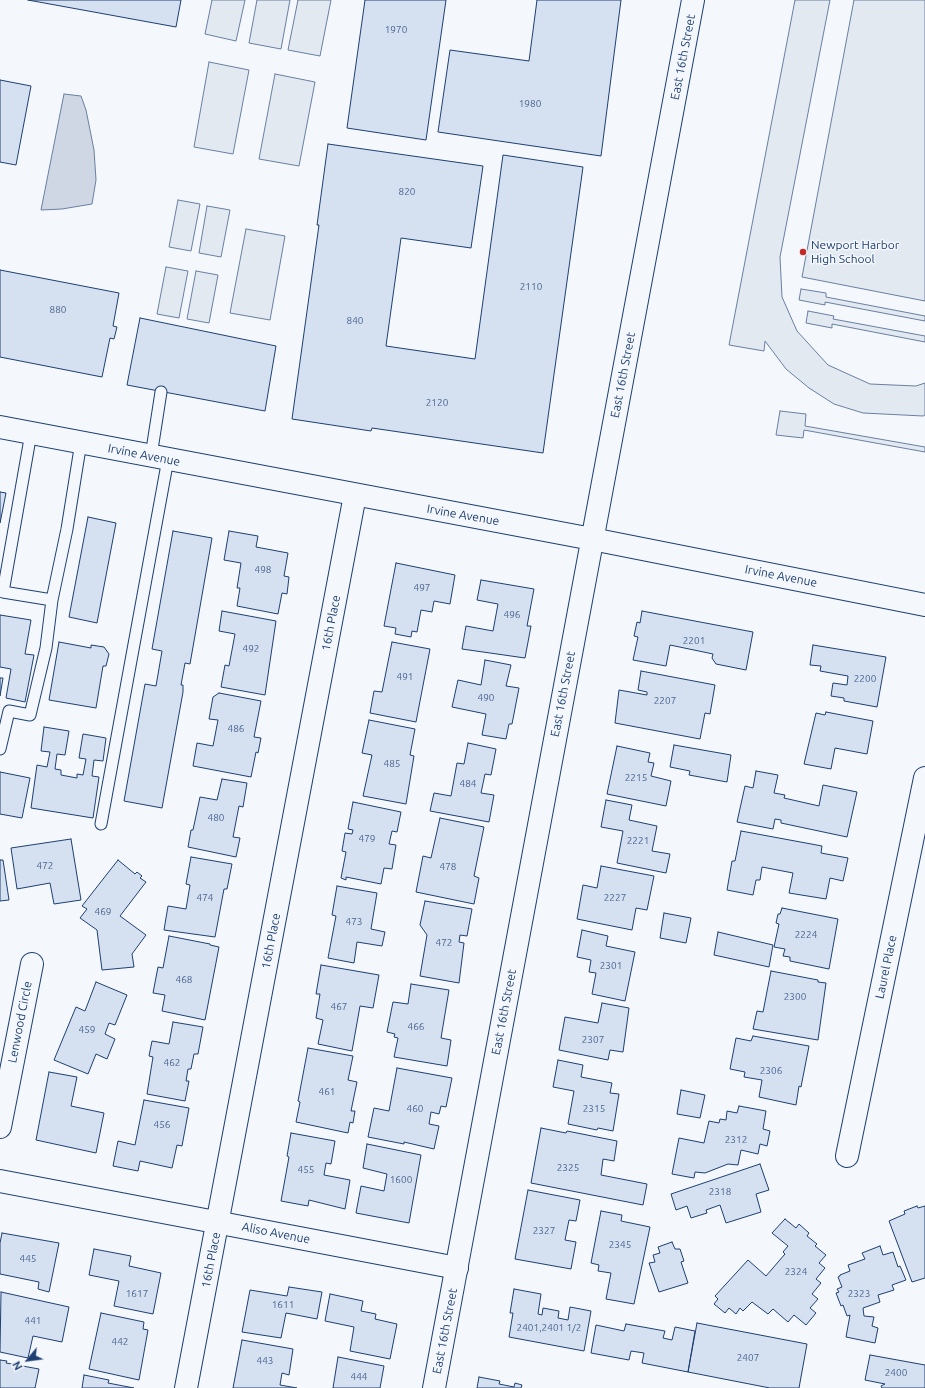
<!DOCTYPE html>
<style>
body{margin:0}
#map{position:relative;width:925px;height:1388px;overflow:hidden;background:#f4f7fb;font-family:Ubuntu,sans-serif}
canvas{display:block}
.north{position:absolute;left:8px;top:1340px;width:40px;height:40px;-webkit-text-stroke:3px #f4f7fb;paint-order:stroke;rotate:241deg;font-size:11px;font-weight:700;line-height:16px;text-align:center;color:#1d3f73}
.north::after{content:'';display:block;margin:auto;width:14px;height:18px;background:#1d3f73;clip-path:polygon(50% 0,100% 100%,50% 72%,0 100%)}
</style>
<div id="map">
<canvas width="925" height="1388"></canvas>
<div class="north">N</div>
</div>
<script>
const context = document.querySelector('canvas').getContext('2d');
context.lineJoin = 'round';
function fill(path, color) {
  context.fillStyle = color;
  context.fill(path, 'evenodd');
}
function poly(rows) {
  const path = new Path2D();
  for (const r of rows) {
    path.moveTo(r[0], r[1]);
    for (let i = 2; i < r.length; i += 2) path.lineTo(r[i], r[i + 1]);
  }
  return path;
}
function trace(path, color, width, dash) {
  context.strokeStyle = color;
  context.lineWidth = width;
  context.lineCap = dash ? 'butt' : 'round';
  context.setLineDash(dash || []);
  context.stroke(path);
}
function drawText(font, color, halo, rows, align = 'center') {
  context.font = font + ' Ubuntu,sans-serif';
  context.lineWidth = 3;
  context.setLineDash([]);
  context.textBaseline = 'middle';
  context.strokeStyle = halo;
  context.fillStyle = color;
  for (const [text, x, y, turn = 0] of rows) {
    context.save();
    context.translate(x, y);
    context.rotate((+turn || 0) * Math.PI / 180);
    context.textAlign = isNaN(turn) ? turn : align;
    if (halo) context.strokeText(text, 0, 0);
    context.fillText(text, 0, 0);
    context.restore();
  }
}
const green = poly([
 [212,0,245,0,236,41,205,34,212,0],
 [257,0,290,0,281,49,249,43,257,0],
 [298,0,331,0,320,56,288,50,298,0],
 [795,0,830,0,780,257,782,297,797,331,828,365,870,384,916,386,925,383,925,415,923,416,863,413,834,404,809,388,786,369,765,341,764,351,729,345,795,0],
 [854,0,925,0,925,301,802,277,854,0],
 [209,62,249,70,233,154,194,147,209,62],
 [275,74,315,82,299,166,259,159,275,74],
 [178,200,200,204,191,251,169,247,178,200],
 [207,206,230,210,221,257,199,253,207,206],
 [246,229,285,236,270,320,230,313,246,229],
 [166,267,188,271,179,318,157,314,166,267],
 [196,271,218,275,209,323,187,319,196,271],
 [801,289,826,293,826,297,925,316,925,321,825,302,825,305,799,300,801,289],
 [808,311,834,316,833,319,925,336,925,342,832,324,832,328,806,323,808,311],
 [780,411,806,414,805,426,925,447,925,452,804,430,803,438,776,435,780,411]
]);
fill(green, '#e3e9f0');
trace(green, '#687fa3', 1);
const water = poly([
 [64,94,81,96,86,110,94,150,96,180,92,204,62,209,41,210,64,94]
]);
fill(water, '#cfd7e4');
trace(water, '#687fa3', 1);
const building = poly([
 [28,0,181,0,176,27,28,0],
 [365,0,446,0,426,140,347,128,365,0],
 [537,0,621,0,601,156,438,132,450,50,529,61,537,0],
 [0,80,31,86,16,165,0,162,0,80],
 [328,144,483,166,471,248,401,238,386,346,475,359,503,155,583,167,543,453,372,428,371,431,292,419,319,225,317,225,328,144],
 [0,270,119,293,113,326,117,327,114,339,110,338,102,377,0,357,0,270],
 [140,318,276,346,265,411,127,385,140,318],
 [0,492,6,493,0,523,0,492],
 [88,517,116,523,97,623,69,617,88,517],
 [173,531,212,538,190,664,185,663,181,685,183,685,183,692,162,808,124,801,145,684,156,686,162,651,152,649,173,531],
 [229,531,258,536,256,547,288,553,284,576,289,577,287,594,282,593,278,614,237,606,240,588,237,588,241,563,224,560,229,531],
 [396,563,455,575,450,604,434,601,432,612,421,610,417,632,412,631,411,637,395,634,396,628,384,626,396,563],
 [481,580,534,589,527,626,531,626,525,658,462,649,466,626,493,631,498,604,477,600,481,580],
 [222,611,276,621,265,695,221,687,225,665,229,666,235,634,219,631,222,611],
 [642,611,753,632,746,670,716,664,712,658,713,654,670,645,666,666,633,660,638,637,634,636,637,622,640,623,642,611],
 [0,615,31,620,25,654,34,655,25,702,6,698,11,669,0,667,0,615],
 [59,642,91,648,91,645,104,647,109,654,106,666,103,666,96,708,49,700,59,642],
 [392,642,430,649,416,722,370,713,374,691,382,692,392,642],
 [813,645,886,657,877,707,844,701,844,698,831,696,833,683,847,685,848,676,820,671,821,666,810,665,813,645],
 [485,660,511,665,506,686,519,688,512,724,509,724,506,739,482,735,486,714,452,707,458,680,481,685,485,660],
 [641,671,715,685,710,714,705,713,700,739,615,723,619,690,647,695,647,692,638,690,641,671],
 [0,678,3,678,0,696,0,678],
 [219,693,261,701,254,737,261,738,258,753,256,752,251,777,193,766,197,743,213,746,218,720,209,719,213,697,219,693],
 [826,712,873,721,867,754,835,748,831,769,804,764,816,713,825,715,826,712],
 [369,720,415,729,410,755,414,756,406,804,363,796,372,755,362,753,369,720],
 [44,727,69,731,65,755,57,754,55,769,61,770,61,775,77,778,77,774,83,775,86,759,79,758,83,734,106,738,103,761,94,760,92,776,99,777,93,818,31,808,37,765,47,767,50,752,41,751,44,727],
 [468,743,496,749,491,775,485,774,481,793,494,795,489,822,430,811,434,793,451,796,457,763,464,764,468,743],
 [674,745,731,755,727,782,689,775,690,771,670,767,674,745],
 [617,746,650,753,648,762,654,763,651,776,671,781,666,806,607,794,617,746],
 [756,771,778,775,774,793,785,795,784,798,819,806,823,785,857,792,847,837,781,823,781,820,775,819,773,829,737,822,745,786,753,788,756,771],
 [0,772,30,778,22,818,0,814,0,772],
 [222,779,247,783,243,807,239,806,233,837,240,838,236,857,188,847,191,830,193,830,200,797,217,800,222,779],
 [606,800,632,805,629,820,657,826,652,851,670,854,666,873,617,863,623,831,601,827,606,800],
 [353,802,401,812,397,832,392,831,389,844,396,845,392,869,384,868,381,884,346,877,346,880,341,878,346,852,342,851,345,833,352,834,353,830,348,829,353,802],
 [440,818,484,827,474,876,479,878,474,904,416,892,423,856,431,858,440,818],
 [741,831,822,846,821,853,848,858,843,881,830,878,826,899,789,893,793,873,762,867,760,880,756,880,753,895,727,890,732,861,735,861,741,831],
 [71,839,81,900,54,904,50,883,17,889,11,848,71,839],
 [191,857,232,864,227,889,224,889,215,937,164,930,168,906,186,909,190,885,186,884,191,857],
 [0,860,3,860,9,900,0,901,0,860],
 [118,860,135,874,137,872,142,876,140,878,146,882,120,916,146,935,132,954,134,967,102,970,97,930,80,918,87,909,82,906,118,860],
 [601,866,654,876,647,910,636,908,632,930,577,919,583,885,597,888,601,866],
 [337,886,377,893,371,929,385,932,382,946,357,942,354,963,328,958,336,916,332,915,337,886],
 [425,901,472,909,467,936,460,935,459,942,464,943,459,983,420,976,427,935,420,925,425,901],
 [782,908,838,919,829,969,790,961,790,957,783,956,785,949,774,947,779,924,776,923,778,914,780,914,782,908],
 [664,913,691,918,686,943,660,938,664,913],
 [582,930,608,936,606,946,635,952,625,1001,592,994,596,973,589,972,591,960,577,957,582,930],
 [718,932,773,945,769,967,714,955,718,932],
 [169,936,210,944,210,945,219,947,205,1020,162,1011,165,995,153,993,158,967,163,968,169,936],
 [321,965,379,975,373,1008,360,1006,352,1051,318,1044,323,1020,316,1018,320,994,316,994,321,965],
 [771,971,818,980,818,982,826,983,818,1040,753,1029,757,1011,763,1012,771,971],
 [96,982,127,995,115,1025,109,1023,105,1034,115,1039,107,1059,96,1054,88,1074,54,1060,76,1007,85,1011,96,982],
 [411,984,449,990,441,1038,451,1040,447,1066,394,1057,398,1038,394,1037,395,1034,387,1032,393,1002,408,1004,411,984],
 [602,1003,629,1008,623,1052,610,1050,608,1060,559,1050,565,1017,598,1023,602,1003],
 [173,1022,203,1027,198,1054,194,1054,191,1069,188,1069,186,1081,189,1081,185,1101,147,1094,153,1057,149,1056,152,1041,169,1044,173,1022],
 [753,1036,809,1046,801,1087,799,1086,796,1105,759,1097,762,1080,744,1077,745,1072,730,1069,736,1038,751,1041,753,1036],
 [308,1048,353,1056,348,1080,357,1082,351,1111,355,1111,353,1123,350,1122,348,1133,296,1122,300,1102,298,1101,308,1048],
 [558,1060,583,1065,581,1077,612,1083,610,1093,619,1094,613,1131,598,1128,597,1130,568,1124,574,1091,553,1087,558,1060],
 [397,1068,452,1078,446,1107,441,1106,439,1114,431,1112,429,1124,439,1126,434,1149,404,1142,404,1144,368,1137,374,1108,389,1111,397,1068],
 [49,1072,77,1077,71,1106,104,1113,96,1153,36,1140,49,1072],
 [681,1090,705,1095,700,1118,677,1114,681,1090],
 [144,1100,189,1108,182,1146,177,1145,172,1168,140,1161,138,1171,113,1166,118,1141,135,1145,144,1100],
 [739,1106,766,1111,763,1129,770,1131,767,1146,760,1144,758,1154,741,1150,738,1165,728,1164,705,1173,695,1172,694,1178,672,1174,679,1138,704,1143,709,1121,719,1123,720,1119,726,1120,727,1111,737,1113,739,1106],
 [541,1128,566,1133,567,1131,617,1141,614,1161,603,1159,601,1175,647,1184,643,1205,531,1183,541,1128],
 [291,1133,335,1141,331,1164,326,1163,324,1175,350,1180,345,1209,309,1200,308,1206,281,1201,289,1157,287,1156,291,1133],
 [367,1144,421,1155,409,1223,356,1213,361,1186,384,1191,387,1174,363,1168,367,1144],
 [760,1164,769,1190,756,1194,761,1212,726,1223,720,1205,706,1210,707,1213,691,1218,687,1206,676,1210,671,1194,760,1164],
 [528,1190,580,1200,576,1221,569,1220,565,1240,576,1242,571,1269,515,1259,528,1190],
 [917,1206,918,1208,925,1206,925,1278,912,1282,889,1221,905,1214,904,1211,917,1206],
 [601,1211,622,1215,621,1221,650,1227,634,1304,606,1299,611,1273,598,1271,599,1265,591,1263,601,1211],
 [785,1219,796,1228,799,1224,809,1233,807,1236,817,1244,815,1246,826,1255,819,1263,825,1268,816,1279,821,1283,812,1294,818,1299,810,1308,816,1313,806,1325,794,1315,788,1322,773,1309,768,1314,752,1302,743,1311,740,1308,736,1314,729,1308,725,1313,714,1304,718,1299,715,1296,748,1260,766,1276,785,1254,783,1252,788,1246,772,1233,785,1219],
 [2,1233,59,1243,49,1292,38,1289,39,1282,0,1274,0,1243,2,1233],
 [672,1242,675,1249,680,1249,684,1261,681,1262,688,1283,659,1292,649,1263,655,1262,653,1255,660,1253,658,1247,672,1242],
 [880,1246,883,1255,893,1252,898,1267,900,1266,906,1280,892,1285,894,1290,878,1295,880,1302,863,1308,864,1316,874,1317,872,1326,878,1328,875,1343,846,1337,850,1315,847,1316,843,1305,841,1306,836,1293,839,1292,837,1289,842,1287,838,1277,840,1276,840,1275,850,1271,848,1265,865,1259,862,1253,880,1246],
 [94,1249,131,1256,129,1266,161,1273,153,1314,114,1306,119,1281,89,1275,94,1249],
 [289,1287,322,1292,317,1319,286,1313,281,1338,242,1332,250,1290,287,1296,289,1287],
 [514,1289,541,1294,538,1314,542,1315,543,1308,559,1311,558,1318,568,1320,570,1307,591,1311,584,1351,509,1337,513,1313,510,1313,514,1289],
 [1,1292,69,1307,62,1342,33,1336,28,1358,0,1352,1,1292],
 [330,1294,363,1301,361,1311,376,1314,375,1319,397,1324,390,1359,350,1351,354,1327,325,1321,330,1294],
 [101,1313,144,1322,143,1329,148,1330,139,1380,89,1369,101,1313],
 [697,1323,807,1344,799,1388,770,1388,688,1372,697,1323],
 [626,1324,665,1331,663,1338,672,1340,675,1327,695,1331,688,1372,642,1363,644,1353,631,1351,629,1360,591,1353,596,1325,624,1331,626,1324],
 [242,1340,293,1349,289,1375,282,1373,280,1385,297,1388,233,1388,242,1340],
 [870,1355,925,1365,925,1388,882,1388,881,1386,885,1384,865,1380,870,1355],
 [338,1357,384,1366,380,1388,333,1388,338,1357],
 [0,1360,7,1361,6,1363,39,1369,35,1388,0,1388,0,1360],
 [84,1375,109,1380,108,1383,134,1388,82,1388,84,1375],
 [479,1377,500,1381,499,1384,514,1387,515,1383,522,1385,521,1388,477,1388,479,1377]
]);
fill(building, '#d5e0f0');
trace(building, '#1d3f73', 1);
const lane = poly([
 [31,433,3,592,52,600],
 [151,456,161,392],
 [0,749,9,711,30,715,46,648,52,600,67,529,81,442],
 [101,824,168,459]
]);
const street = poly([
 [0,1127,32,964],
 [847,1156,925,778],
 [0,1181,457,1268],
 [186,1388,355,495]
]);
const secondary = poly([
 [0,427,592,539,925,605],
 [434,1388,693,0]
]);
trace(lane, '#1d3f73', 13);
trace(street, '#1d3f73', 24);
trace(secondary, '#1d3f73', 24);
trace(lane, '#f4f7fb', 11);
trace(street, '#f4f7fb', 22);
trace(secondary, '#f4f7fb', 22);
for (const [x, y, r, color] of [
 [803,252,4,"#c62828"]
]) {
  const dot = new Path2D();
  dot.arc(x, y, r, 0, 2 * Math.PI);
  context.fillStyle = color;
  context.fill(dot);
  trace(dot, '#f4f7fb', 1.5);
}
drawText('10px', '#4b6792', null, [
 ["1970",396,30],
 ["1980",530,104],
 ["820",407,192],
 ["2110",531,287],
 ["880",58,310],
 ["840",355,321],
 ["2120",437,403],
 ["498",263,570],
 ["497",422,588],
 ["496",512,615],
 ["2201",694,641],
 ["492",251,649],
 ["491",405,677],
 ["2200",865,679],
 ["490",486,698],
 ["2207",665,701],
 ["486",236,729],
 ["485",392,764],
 ["2215",636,778],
 ["484",468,784],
 ["480",216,818],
 ["479",367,839],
 ["2221",638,841],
 ["472",45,866],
 ["478",448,867],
 ["474",205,898],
 ["2227",615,898],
 ["469",103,912],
 ["473",354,922],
 ["2224",806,935],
 ["472",444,943],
 ["2301",611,966],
 ["468",184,980],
 ["2300",795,997],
 ["467",339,1007],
 ["466",416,1027],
 ["459",87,1030],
 ["2307",593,1040],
 ["462",172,1063],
 ["2306",771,1071],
 ["461",327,1092],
 ["460",415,1109],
 ["2315",594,1109],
 ["456",162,1125],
 ["2312",736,1140],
 ["2325",568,1168],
 ["455",306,1170],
 ["1600",401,1180],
 ["2318",720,1192],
 ["2327",544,1231],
 ["2345",620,1245],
 ["445",28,1259],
 ["2324",796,1272],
 ["1617",137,1294],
 ["2323",859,1294],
 ["1611",283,1305],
 ["441",33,1321],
 ["2401,2401 1/2",549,1328],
 ["442",120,1342],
 ["2407",748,1358],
 ["443",265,1361],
 ["2400",896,1373],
 ["444",359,1377]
]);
drawText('12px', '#1d3f73', '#f4f7fb', [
 ["East 16th Street",683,57,-79],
 ["East 16th Street",623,375,-79],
 ["Irvine Avenue",144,455,11],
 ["Irvine Avenue",463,515,10],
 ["Irvine Avenue",781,576,11],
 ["16th Place",331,623,-79],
 ["East 16th Street",563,694,-79],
 ["16th Place",271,941,-79],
 ["Laurel Place",886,967,-78],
 ["East 16th Street",504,1012,-79],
 ["Lenwood Circle",20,1022,-79],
 ["Aliso Avenue",276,1233,11],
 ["16th Place",211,1260,-79],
 ["East 16th Street",445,1331,-79]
]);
drawText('12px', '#1d3f73', '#f4f7fb', [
 ["Newport Harbor",811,245],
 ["High School",811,259]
], 'left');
</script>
